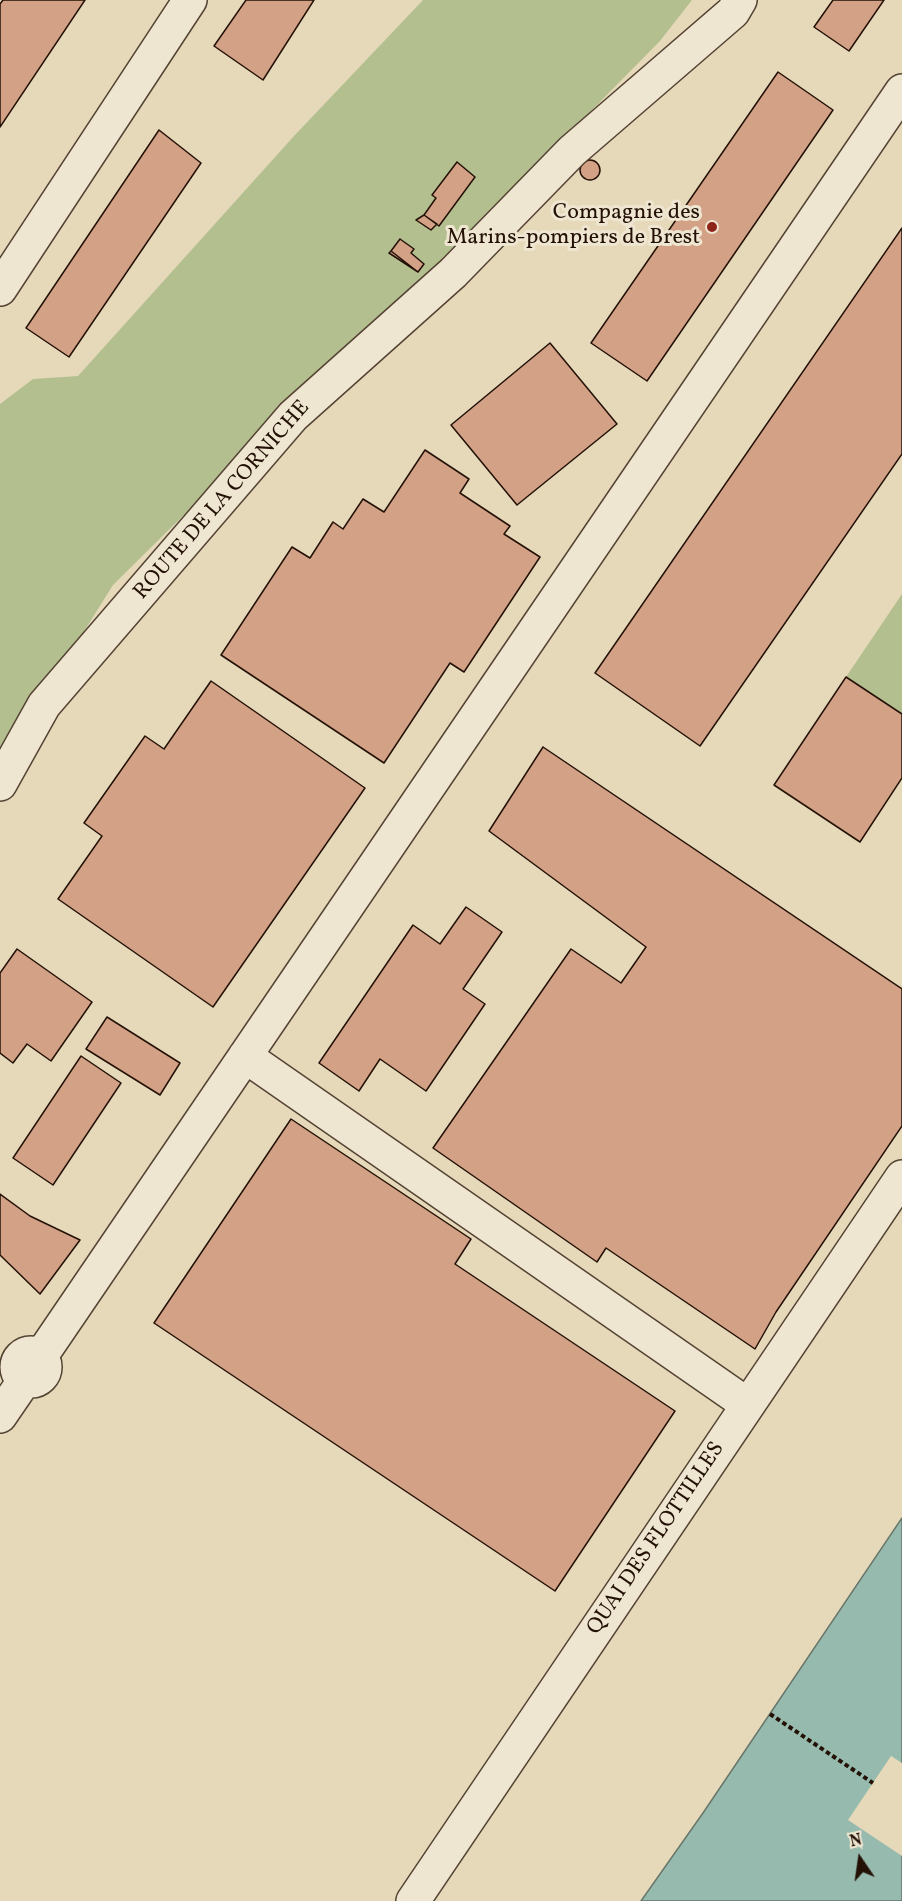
<!DOCTYPE html>
<style>
body{margin:0}
#map{position:relative;width:902px;height:1901px;overflow:hidden;background:#e6d9ba;font-family:Vollkorn,serif}
canvas{display:block}
.north{position:absolute;left:830px;top:1829px;width:60px;height:60px;-webkit-text-stroke:4px #efe6d2;paint-order:stroke;rotate:347deg;font-size:16px;font-weight:700;line-height:24px;text-align:center;color:#231106}
.north::after{content:'';display:block;margin:auto;width:21px;height:27px;background:#231106;clip-path:polygon(50% 0,100% 100%,50% 72%,0 100%)}
</style>
<div id="map">
<canvas width="902" height="1901"></canvas>
<div class="north">N</div>
</div>
<script>
const context = document.querySelector('canvas').getContext('2d');
context.lineJoin = 'round';
function fill(path, color) {
  context.fillStyle = color;
  context.fill(path, 'evenodd');
}
function poly(rows) {
  const path = new Path2D();
  for (const r of rows) {
    if (r.length === 3) {
      path.moveTo(r[0] + r[2], r[1]);
      path.arc(r[0], r[1], r[2], 0, 2 * Math.PI);
      continue;
    }
    path.moveTo(r[0], r[1]);
    for (let i = 2; i < r.length; i += 2) path.lineTo(r[i], r[i + 1]);
  }
  return path;
}
function trace(path, color, width, dash) {
  context.strokeStyle = color;
  context.lineWidth = width;
  context.lineCap = dash ? 'butt' : 'round';
  context.setLineDash(dash || []);
  context.stroke(path);
}
function drawText(font, color, halo, rows, align = 'center') {
  context.font = font + ' Vollkorn,serif';
  context.lineWidth = 6;
  context.setLineDash([]);
  context.textBaseline = 'middle';
  context.strokeStyle = halo;
  context.fillStyle = color;
  for (const [text, x, y, turn = 0] of rows) {
    context.save();
    context.translate(x, y);
    context.rotate((+turn || 0) * Math.PI / 180);
    context.textAlign = isNaN(turn) ? turn : align;
    if (halo) context.strokeText(text, 0, 0);
    context.fillText(text, 0, 0);
    context.restore();
  }
}
fill(poly([
 [423,0,692,0,660,41,522,181,113,585,0,766,0,404,33,379,78,376,294,136],
 [902,594,902,714,846,677]
]), '#b4bf90');
const water = poly([
 [902,1518,902,1901,641,1901,703,1813,902,1518]
]);
fill(water, '#96baad');
trace(water, '#68766a', 1.5);
fill(poly([
 [891,1756,902,1763,902,1856,848,1820]
]), '#e6d9ba');
const building = poly([
 [3,0,85,0,0,127,0,4,3,0],
 [246,0,314,0,263,80,214,46,246,0],
 [833,0,884,0,849,51,814,27,833,0],
 [778,72,833,110,647,381,591,343,778,72],
 [159,130,201,163,69,357,26,328,159,130],
 [590,170,10],
 [457,162,475,177,439,226,424,215,436,198,432,195,457,162],
 [424,215,437,224,431,230,416,220,424,215],
 [902,228,902,454,700,746,595,673,902,228],
 [400,239,414,249,411,253,424,264,418,272,391,251,400,239],
 [391,251,418,272,389,253,391,251],
 [550,343,617,424,517,505,451,425,550,343],
 [425,450,469,479,460,493,510,526,504,534,540,557,464,672,450,663,384,763,221,655,292,547,310,558,333,522,343,529,363,499,384,512,425,450],
 [846,677,902,714,902,778,860,842,774,785,846,677],
 [211,681,365,788,213,1007,58,899,102,836,84,823,145,736,164,749,211,681],
 [543,747,902,989,902,1126,776,1312,755,1349,606,1248,597,1262,433,1148,571,949,621,983,646,947,489,831,543,747],
 [466,907,502,932,463,989,485,1004,426,1091,380,1059,359,1091,319,1063,413,925,440,944,466,907],
 [17,949,92,1002,51,1061,27,1044,13,1063,0,1053,0,973,17,949],
 [107,1017,180,1063,160,1095,86,1049,107,1017],
 [81,1056,121,1083,53,1185,13,1158,81,1056],
 [291,1119,471,1239,455,1264,675,1411,555,1591,154,1323,291,1119],
 [0,1194,30,1216,80,1240,40,1294,0,1255,0,1194]
]);
fill(building, '#d3a185');
trace(building, '#231106', 1.5);
const minor = poly([
 [0,289,190,0],
 [0,784,44,705,293,416,453,273,572,151,733,12,740,0],
 [245,1056,748,1405],
 [31,1367,14],
 [41,1356,902,91],
 [0,1416,24,1381],
 [413,1901,902,1177]
]);
trace(minor, '#544333', 36);
trace(poly([
 [770,1714,873,1783]
]), '#231106', 4, [4.5, 3]);
trace(minor, '#efe6d2', 33);
for (const [x, y, r, color] of [
 [712,227,6,"#8f2418"]
]) {
  const dot = new Path2D();
  dot.arc(x, y, r, 0, 2 * Math.PI);
  context.fillStyle = color;
  context.fill(dot);
  trace(dot, '#efe6d2', 2);
}
drawText('22px', '#231106', '#efe6d2', [
 ["Compagnie des",700,214],
 ["Marins-pompiers de Brest",700,239]
], 'right');
drawText('22px', '#231106', '#efe6d2', [
 ["ROUTE DE LA CORNICHE",223,501,-49],
 ["QUAI DES FLOTTILLES",657,1539,-56]
]);
</script>
